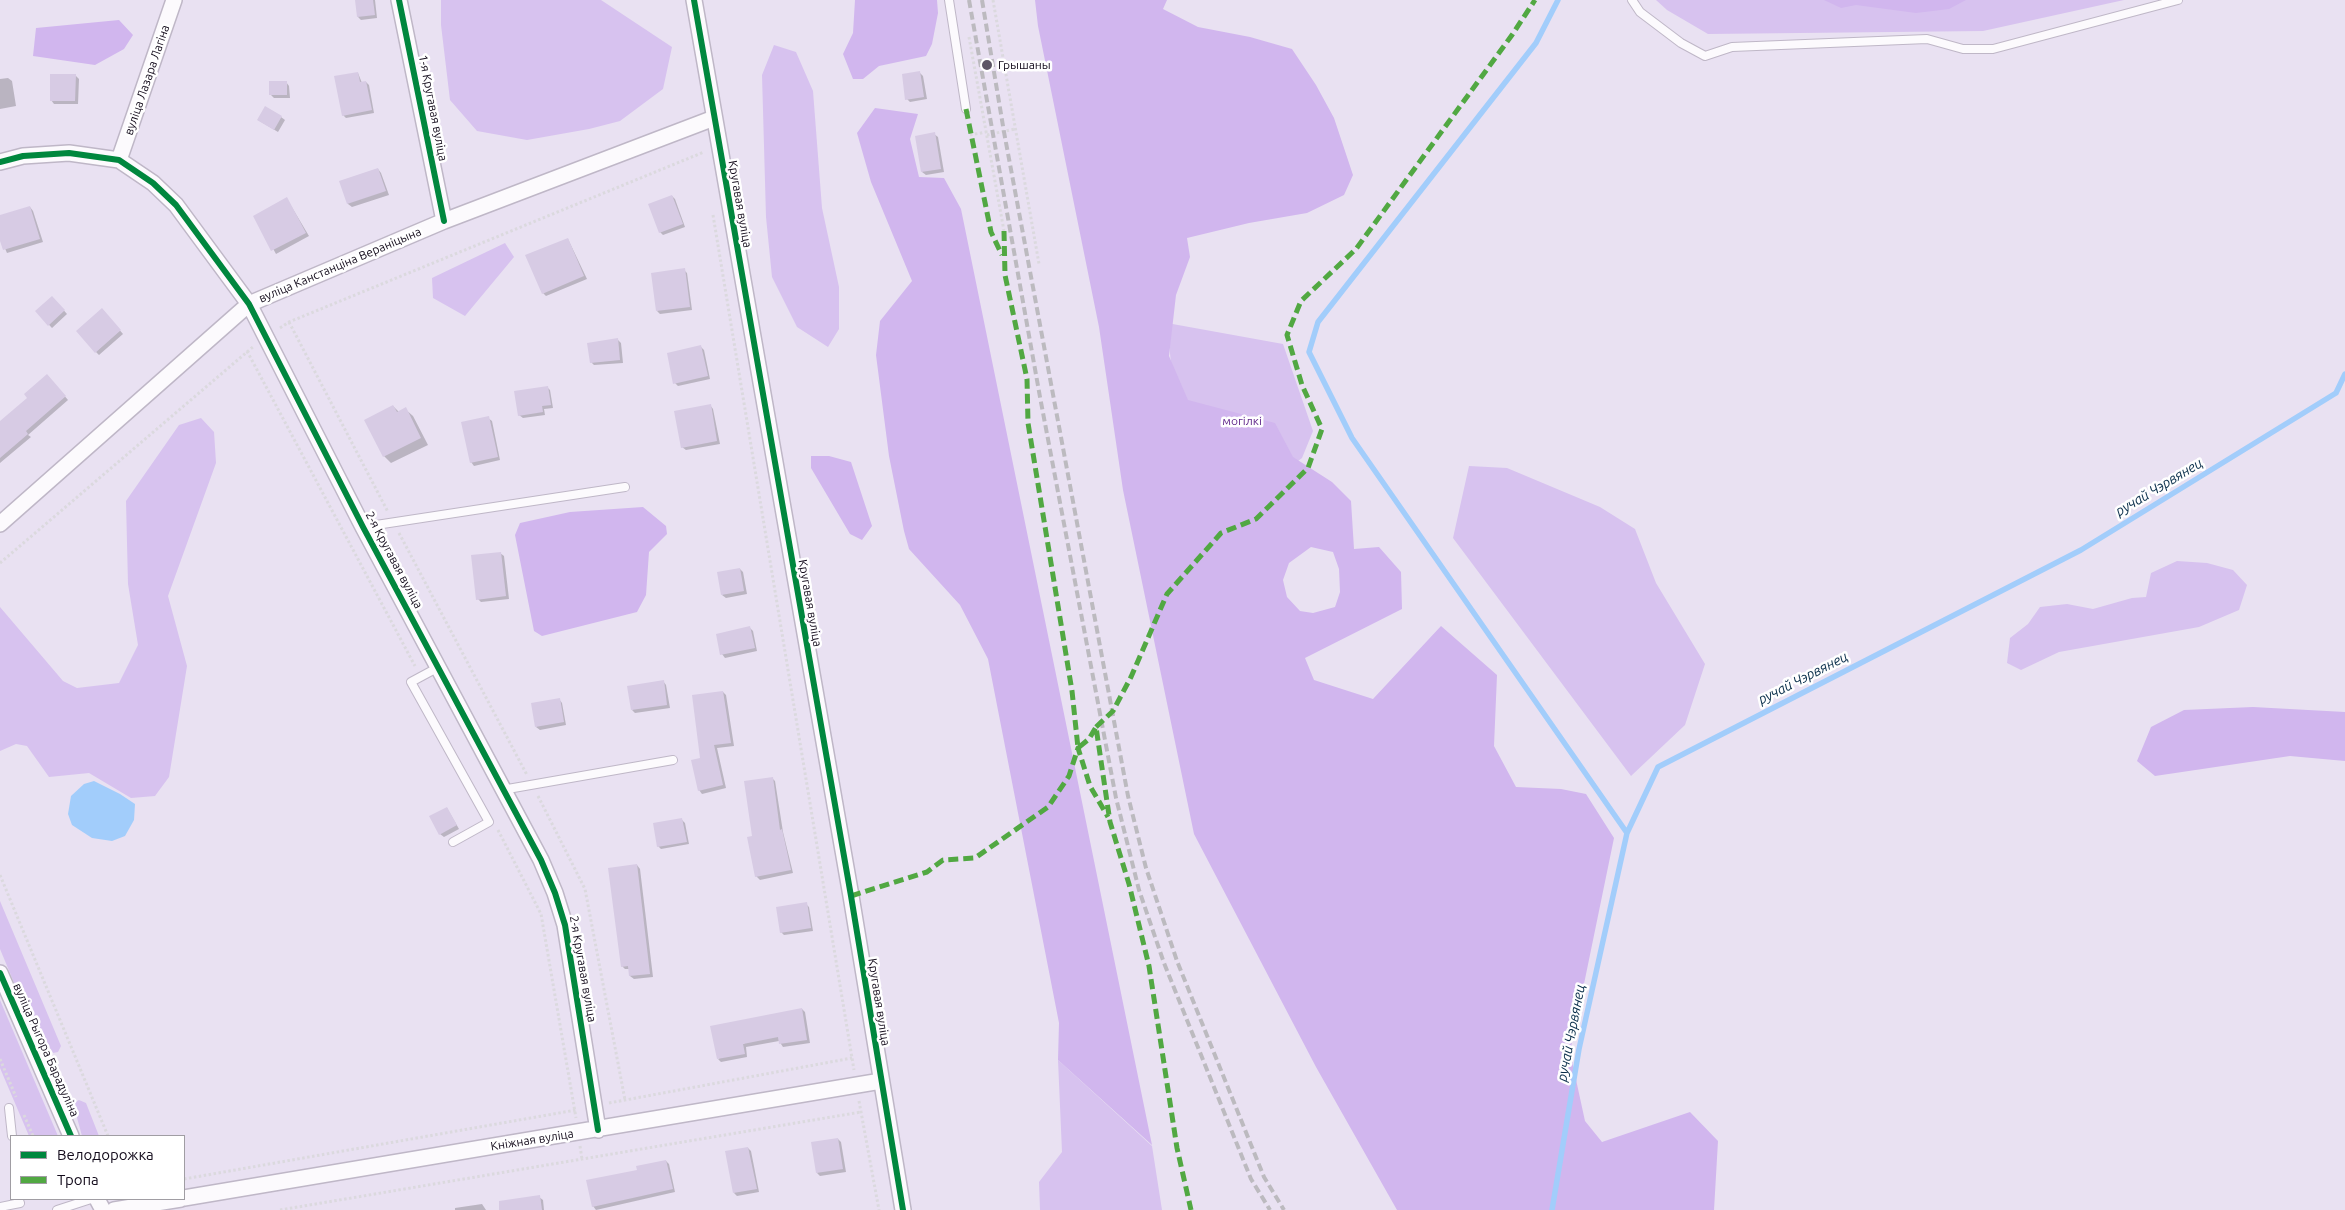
<!DOCTYPE html>
<meta charset="utf-8">
<style>
body{margin:0}
#map{position:relative;width:2345px;height:1210px;overflow:hidden;background:#e9e1f2;font-family:Ubuntu,sans-serif}
canvas{display:block}
.legend{position:absolute;left:10px;top:1135px;width:175px;height:65px;box-sizing:border-box;background:#fff;border:1px solid #a09da3;margin:0;padding:6px 9px;list-style:none;font-size:15px;color:#120a1a}
.legend li{display:flex;align-items:center;gap:10px;height:25px}
.legend b{width:25px;border:1px solid #a09da3}
</style>
<div id="map">
<canvas width="2345" height="1210"></canvas>
<ul class="legend">
<li><b style="height:6px;background:#00873e"></b>Велодорожка</li>
<li><b style="height:6px;background:#51a842"></b>Тропа</li>
</ul>
</div>
<script>
const context = document.querySelector('canvas').getContext('2d');
context.lineJoin = 'round';
function fill(path, color) {
  context.fillStyle = color;
  context.fill(path, 'evenodd');
}
function poly(rows) {
  const path = new Path2D();
  for (const r of rows) {
    path.moveTo(r[0], r[1]);
    for (let i = 2; i < r.length; i += 2) path.lineTo(r[i], r[i + 1]);
  }
  return path;
}
function trace(path, color, width, dash) {
  context.strokeStyle = color;
  context.lineWidth = width;
  context.lineCap = dash ? 'butt' : 'round';
  context.setLineDash(dash || []);
  context.stroke(path);
}
function drawText(font, color, halo, rows, align = 'center') {
  context.font = font + ' Ubuntu,sans-serif';
  context.lineWidth = 5;
  context.setLineDash([]);
  context.textBaseline = 'middle';
  context.strokeStyle = halo;
  context.fillStyle = color;
  for (const [text, x, y, turn = 0] of rows) {
    context.save();
    context.translate(x, y);
    context.rotate((+turn || 0) * Math.PI / 180);
    context.textAlign = isNaN(turn) ? turn : align;
    if (halo) context.strokeText(text, 0, 0);
    context.fillText(text, 0, 0);
    context.restore();
  }
}
fill(poly([
 [441,0,601,0,672,47,663,89,620,121,589,129,527,140,477,131,450,100,441,25],
 [1656,0,2124,0,1983,31,1708,34,1667,10],
 [774,45,796,52,813,91,822,208,839,287,839,329,828,347,797,327,772,277,766,217,762,75],
 [505,243,514,257,465,316,433,298,432,278],
 [1167,323,1283,344,1313,431,1302,458,1237,507,1175,404],
 [201,418,214,432,216,463,168,596,187,666,169,777,155,796,131,798,89,773,49,777,27,746,16,744,0,751,0,607,63,681,77,688,119,683,138,645,128,584,126,501,179,425],
 [1469,466,1507,468,1600,507,1635,529,1656,583,1705,664,1685,725,1631,776,1453,538],
 [2177,561,2207,563,2233,570,2247,585,2239,610,2199,627,2059,652,2021,670,2007,663,2010,638,2028,624,2040,607,2067,604,2093,609,2132,598,2146,597,2151,573],
 [0,901,61,1046,58,1052,53,1053,25,1009,0,949],
 [0,1000,58,1136,29,1136,0,1068],
 [1058,1060,1152,1146,1162,1210,1040,1210,1039,1182,1062,1152],
 [79,1100,86,1103,99,1136,82,1136,73,1103]
]), '#d7c2ef');
fill(poly([
 [855,0,937,0,938,13,932,44,926,56,879,66,863,79,853,79,843,54,853,33],
 [1035,0,1167,0,1163,9,1198,27,1250,37,1292,49,1316,85,1334,118,1353,175,1344,195,1307,213,1249,223,1187,238,1190,257,1176,295,1169,356,1188,400,1275,423,1293,457,1332,482,1351,501,1354,549,1379,547,1401,572,1402,609,1305,658,1314,680,1373,699,1441,626,1497,675,1494,746,1516,787,1561,789,1586,794,1614,838,1570,1052,1585,1121,1602,1142,1690,1112,1718,1141,1714,1210,1397,1210,1316,1067,1194,834,1123,490,1099,327,1038,26],
 [1311,547,1333,552,1339,569,1340,592,1335,607,1313,613,1300,611,1287,597,1283,580,1289,563],
 [1824,0,1966,0,1949,9,1916,13,1856,5,1841,8],
 [119,20,133,35,124,49,95,65,33,56,36,28],
 [875,108,918,114,910,139,919,177,944,178,961,209,1152,1145,1058,1060,1059,1023,988,659,960,605,909,549,904,531,889,456,876,355,880,321,912,281,871,182,857,133],
 [811,456,829,456,851,462,872,526,862,540,850,534,811,468],
 [643,507,666,526,667,534,649,552,646,595,637,612,542,636,534,631,515,535,520,523,570,512],
 [2253,707,2345,712,2345,761,2290,756,2155,776,2137,761,2151,727,2184,710]
]), '#d1b6ee');
fill(poly([
 [94,781,120,794,135,804,134,820,125,836,112,841,92,838,72,825,68,814,71,796,84,784]
]), '#a2cdfb');
fill(poly([
 [356,0,375,0,377,18,361,20,358,17],
 [919,72,923,76,927,99,910,102,907,99],
 [358,73,362,83,366,82,369,85,374,113,346,118,343,115],
 [75,75,79,79,78,104,54,104,51,100],
 [8,78,12,81,16,106,0,109,0,79],
 [286,82,289,86,290,98,274,98,271,95],
 [281,117,285,120,278,132,258,120],
 [934,134,938,137,944,172,926,175,922,172],
 [378,169,381,173,389,195,352,207,348,204,341,182],
 [672,196,675,199,685,227,663,235,660,232],
 [287,199,309,236,276,254,255,216],
 [30,207,33,211,43,242,7,253,0,237,0,217],
 [568,239,587,279,546,296,543,293],
 [684,270,687,273,692,310,660,314,657,311],
 [52,297,67,314,52,328,37,312],
 [105,313,123,334,99,355,96,352],
 [618,340,621,343,623,363,594,365,591,362],
 [701,347,704,350,710,379,678,386,675,383],
 [50,379,68,400,28,435,31,437,0,463,0,423],
 [547,387,550,390,553,408,544,409,545,415,523,418,519,415],
 [710,405,713,409,720,444,686,450,682,447],
 [393,406,399,412,405,409,413,416,428,445,391,463,384,456],
 [488,418,492,421,500,460,474,466,471,462],
 [500,553,504,556,509,599,481,602,478,599],
 [740,569,743,572,747,594,726,598,722,595],
 [749,627,753,631,757,651,725,658,722,654],
 [663,681,666,685,670,708,635,713,632,710],
 [723,692,726,695,734,746,717,748,726,788,702,794,699,790,702,759],
 [559,699,562,703,566,725,540,730,536,727],
 [772,778,775,781,783,832,793,873,760,880,756,876,753,836],
 [447,808,459,829,444,837,440,834],
 [682,820,685,823,689,844,661,849,658,846],
 [637,865,640,869,653,977,634,979,630,976,629,969,625,969,622,966],
 [806,904,809,907,813,931,784,935,781,932],
 [802,1009,805,1012,810,1043,783,1047,779,1041,746,1047,747,1057,721,1062,718,1059],
 [838,1139,841,1142,846,1172,820,1176,817,1173],
 [748,1148,751,1151,759,1192,737,1196,734,1193],
 [666,1161,669,1164,675,1192,596,1210,593,1206],
 [539,1197,543,1200,544,1210,520,1210],
 [482,1204,486,1210,455,1210,455,1208]
]), '#0003');
trace(poly([
 [1558,0,1536,43,1318,322,1309,352,1352,438,1627,833],
 [1552,1210,1579,1049,1627,833,1658,767,2081,550,2336,393,2345,374]
]), '#a2cdfb', 5.5);
fill(poly([
 [355,0,373,0,375,15,357,17],
 [920,71,924,97,905,100,902,74],
 [358,72,360,82,366,81,372,110,342,116,334,76],
 [50,74,76,74,75,101,50,101],
 [269,81,287,81,287,95,269,95],
 [265,106,282,116,274,130,257,120],
 [935,132,941,169,921,172,915,136],
 [378,168,386,191,347,204,339,181],
 [672,195,683,224,659,233,648,204],
 [287,197,306,233,271,251,253,216],
 [30,206,40,239,3,250,0,241,0,215],
 [568,238,584,276,542,294,525,255],
 [685,268,690,307,656,311,651,273],
 [52,296,65,310,48,326,35,311],
 [102,308,121,330,95,353,76,331],
 [618,338,620,360,590,363,587,343],
 [701,345,708,376,673,384,667,353],
 [47,374,66,396,26,431,28,434,0,458,0,421,27,398,24,394],
 [548,386,551,405,542,406,543,412,518,416,514,391],
 [711,404,717,441,681,448,674,411],
 [393,405,397,412,406,407,421,438,383,457,364,420],
 [489,416,498,457,470,463,461,422],
 [501,552,506,596,476,600,471,555],
 [740,568,744,591,721,595,717,572],
 [750,626,755,648,720,655,716,634],
 [664,680,667,705,631,710,627,686],
 [723,691,731,743,714,745,723,785,698,791,691,760,700,758,692,695],
 [560,698,564,722,535,727,531,703],
 [773,777,780,830,782,829,791,870,755,877,747,837,752,836,744,781],
 [447,807,457,825,439,835,429,816],
 [682,818,687,842,657,847,653,823],
 [637,864,650,974,629,976,628,966,621,967,608,868],
 [807,902,811,928,780,933,776,907],
 [802,1008,807,1040,779,1044,778,1037,743,1044,745,1054,717,1059,710,1026],
 [838,1138,843,1169,816,1173,811,1142],
 [748,1147,757,1189,733,1193,725,1151],
 [666,1160,673,1189,592,1207,586,1180,637,1170,636,1166],
 [540,1195,542,1210,499,1210,499,1201]
]), '#d7cbe4');
const lane = poly([
 [949,0,966,109],
 [1632,0,1640,12,1681,43,1705,56,1732,47,1927,39,1963,49,1993,49,2178,0],
 [363,527,625,487],
 [437,668,411,682,489,822,453,842],
 [502,790,673,760],
 [9,1108,12,1136],
 [0,1207,20,1203],
 [57,1210,91,1199]
]);
const street = poly([
 [399,0,444,221],
 [694,0,851,896,903,1210],
 [119,160,174,0],
 [0,162,23,156,69,153,119,160,153,183,176,205,249,304,363,527,541,860,555,893,565,925,598,1130],
 [0,524,249,304,444,221,714,118],
 [0,973,71,1136],
 [184,1198,881,1081],
 [97,1199,103,1210],
 [114,1210,181,1199]
]);
trace(lane, '#bfb7c7', 10);
trace(street, '#bfb7c7', 18);
trace(poly([
 [993,0,1039,264],
 [969,37,1004,231],
 [970,135,986,132],
 [987,135,1015,129],
 [713,215,854,1070],
 [289,322,388,512],
 [280,328,289,322,704,152],
 [247,351,415,666],
 [399,533,527,775],
 [0,563,254,346],
 [538,796,585,889,625,1100],
 [498,830,541,914,576,1118],
 [0,875,108,1136],
 [0,1059,16,1097],
 [859,1101,879,1210],
 [609,1103,852,1058],
 [24,1115,33,1136],
 [580,1146,582,1159],
 [184,1179,576,1110],
 [280,1210,861,1112]
]), '#dbd9de', 3, [2.5, 2.5]);
trace(lane, '#fcfafd', 8);
trace(street, '#fcfafd', 15);
trace(poly([
 [969,0,1040,397,1116,798,1139,890,1164,963,1251,1179,1270,1210],
 [982,0,1004,132,1128,796,1146,868,1177,961,1264,1177,1284,1210]
]), '#bcbabf', 4, [8, 4]);
trace(poly([
 [966,109,991,232,1002,255],
 [1004,231,1005,275,1027,379,1028,423,1072,691,1078,748,1089,739,1096,727,1110,822,1129,884,1149,966,1177,1148,1191,1210],
 [1096,727,1113,711,1131,677,1167,594,1221,533,1256,519,1308,468,1322,429,1302,385,1287,335,1301,301,1356,249,1512,35,1535,0],
 [851,896,927,872,943,860,975,858,1048,807,1069,776,1078,748,1090,786,1108,817]
]), '#51a842', 5, [10, 5]);
trace(poly([
 [399,0,444,221],
 [694,0,851,896,903,1210],
 [0,162,23,156,69,153,119,160,153,183,176,205,249,304,363,527,541,860,555,893,565,925,598,1130],
 [0,973,71,1136]
]), '#00873e', 6);
for (const [x, y, r, color] of [
 [987,65,6,"#5d5566"]
]) {
  const dot = new Path2D();
  dot.arc(x, y, r, 0, 2 * Math.PI);
  context.fillStyle = color;
  context.fill(dot);
  trace(dot, '#fff', 2);
}
drawText('12px', '#120a1a', '#fff', [
 ["Грышаны",998,65]
], 'left');
drawText('12px', '#120a1a', '#fff', [
 ["вуліца Лазара Лагіна",147,80,-71],
 ["1-я Кругавая вуліца",433,108,79],
 ["Кругавая вуліца",740,204,80],
 ["вуліца Канстанціна Вераніцына",340,265,-23],
 ["2-я Кругавая вуліца",394,560,62],
 ["Кругавая вуліца",810,603,80],
 ["2-я Кругавая вуліца",583,969,80],
 ["Кругавая вуліца",879,1002,81],
 ["вуліца Рыгора Барадуліна",46,1050,66],
 ["Кніжная вуліца",532,1140,-9]
]);
drawText('12px', '#5a1f86', '#fff', [
 ["могілкі",1242,421]
]);
drawText('italic 14px', '#092e4a', '#fff', [
 ["ручай Чэрвянец",2159,487,-31],
 ["ручай Чэрвянец",1803,678,-27],
 ["ручай Чэрвянец",1571,1033,-79]
]);
</script>
